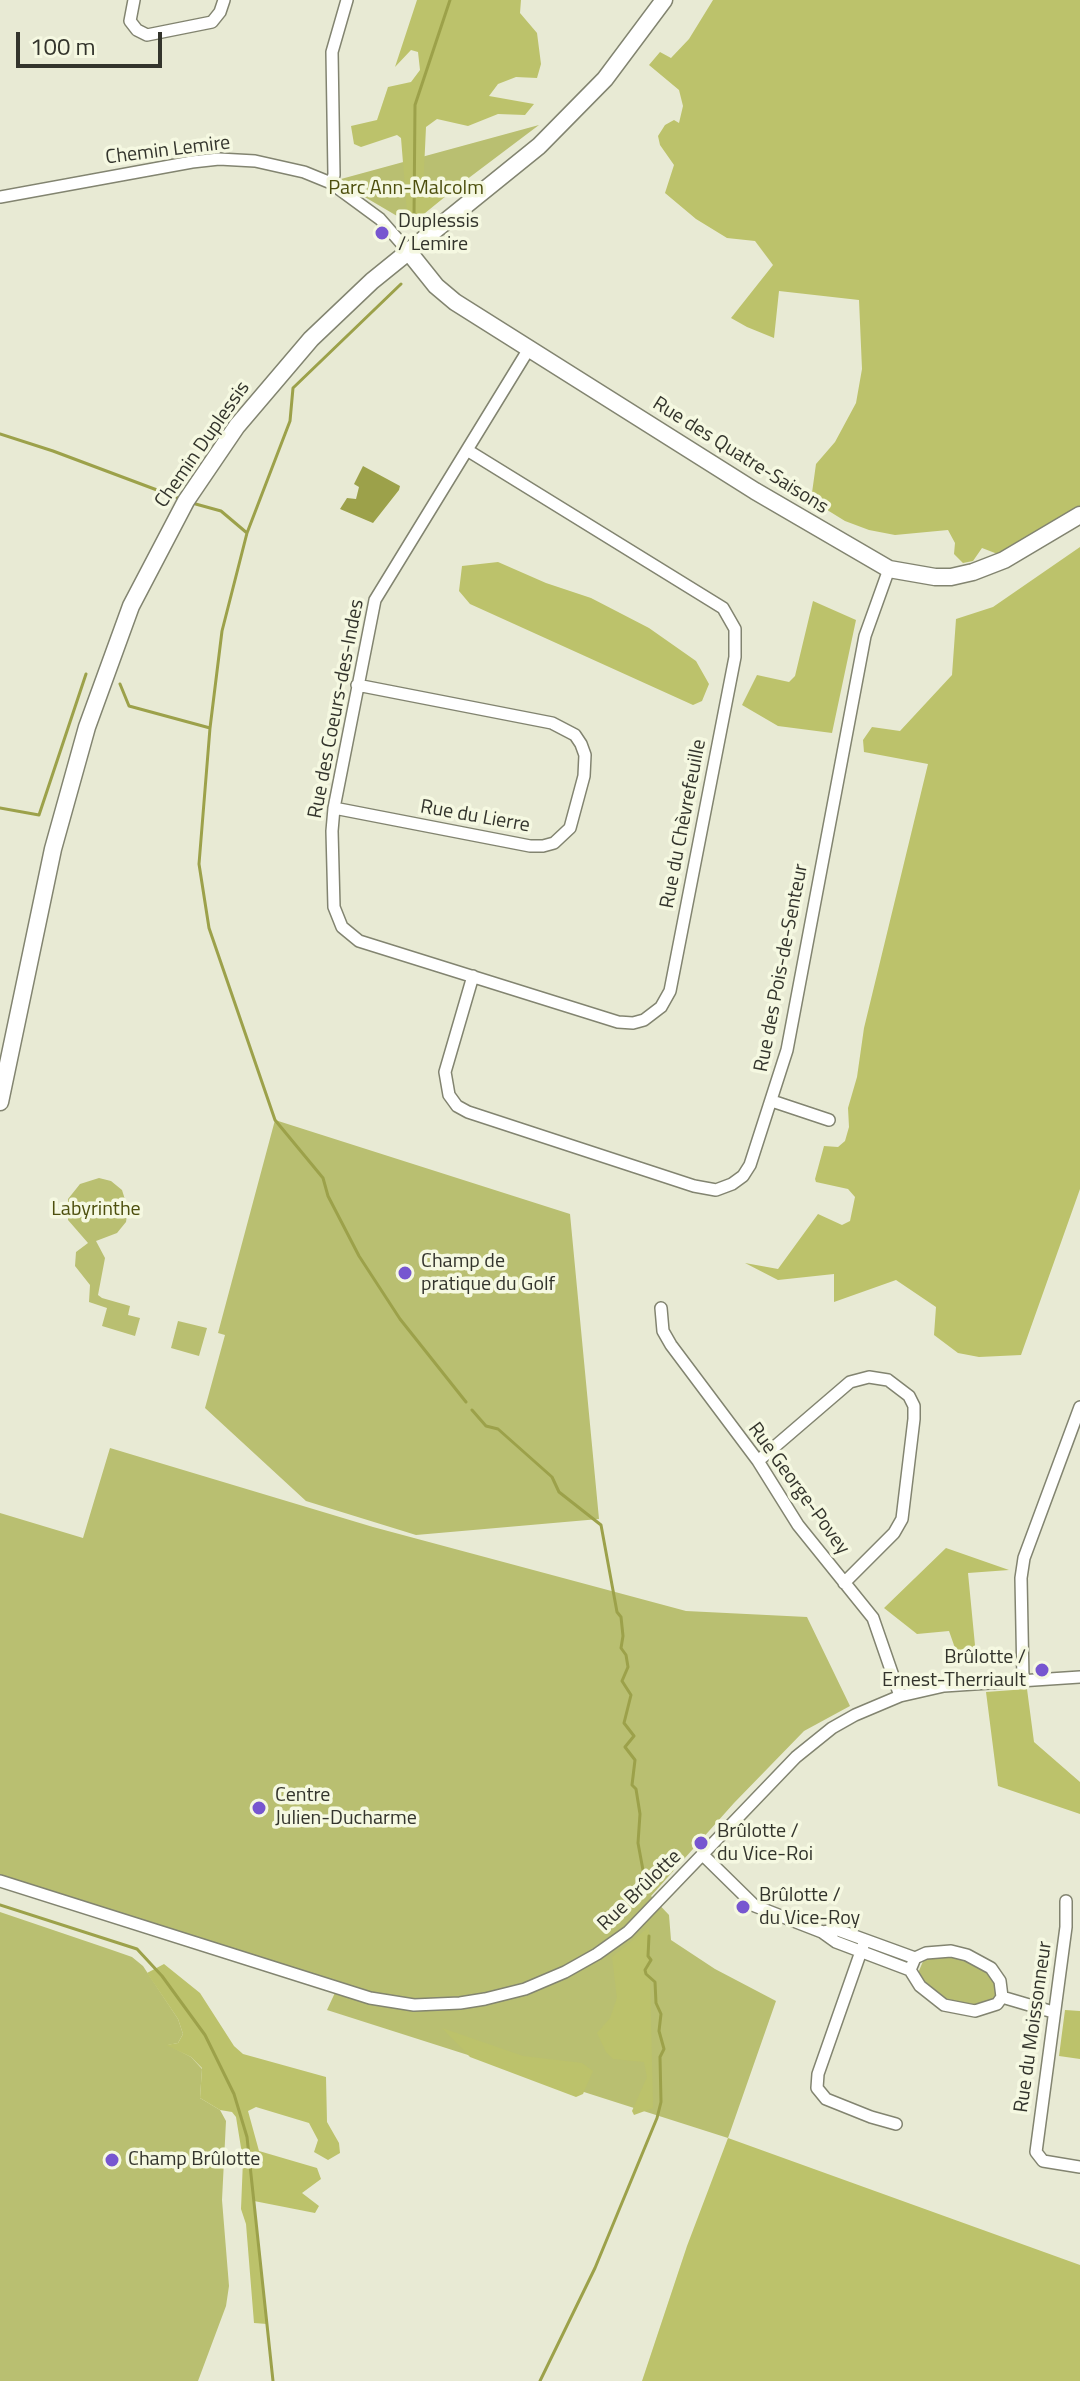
<!DOCTYPE html>
<meta charset="utf-8">
<style>
body{margin:0}
#map{position:relative;width:1080px;height:2381px;overflow:hidden;background:#e8ead4;font-family:"Titillium Web",sans-serif}
canvas{display:block}
.scale{position:absolute;left:16px;top:32px;width:146px;height:36px;box-sizing:border-box;border:4px solid #33342c;border-top:0;padding-left:10px;font-size:24px;line-height:28px;white-space:nowrap;color:#33342c;-webkit-text-stroke:6px #f5f8e1;paint-order:stroke}
</style>
<div id="map">
<canvas width="1080" height="2381"></canvas>
<div class="scale">100 m</div>
</div>
<script>
const context = document.querySelector('canvas').getContext('2d');
context.lineJoin = 'round';
function fill(path, color) {
  context.fillStyle = color;
  context.fill(path, 'evenodd');
}
function poly(rows) {
  const path = new Path2D();
  for (const r of rows) {
    path.moveTo(r[0], r[1]);
    for (let i = 2; i < r.length; i += 2) path.lineTo(r[i], r[i + 1]);
  }
  return path;
}
function trace(path, color, width, dash) {
  context.strokeStyle = color;
  context.lineWidth = width;
  context.lineCap = dash ? 'butt' : 'round';
  context.setLineDash(dash || []);
  context.stroke(path);
}
function drawText(font, color, halo, rows, align = 'center') {
  context.font = font + ' "Titillium Web",sans-serif';
  context.lineWidth = 7;
  context.setLineDash([]);
  context.textBaseline = 'middle';
  context.strokeStyle = halo;
  context.fillStyle = color;
  for (const [text, x, y, turn = 0] of rows) {
    context.save();
    context.translate(x, y);
    context.rotate((+turn || 0) * Math.PI / 180);
    context.textAlign = isNaN(turn) ? turn : align;
    if (halo) context.strokeText(text, 0, 0);
    context.fillText(text, 0, 0);
    context.restore();
  }
}
fill(poly([
 [539,125,409,223,363,196,341,179],
 [275,1120,570,1214,599,1519,416,1535,306,1501,205,1408,225,1335,218,1333],
 [99,1178,111,1181,122,1190,128,1209,126,1222,117,1233,96,1241,105,1258,98,1295,102,1298,130,1306,128,1315,140,1318,135,1336,102,1326,107,1308,89,1302,90,1285,75,1266,76,1252,88,1243,68,1220,68,1199,80,1184],
 [178,1321,207,1328,199,1356,171,1348],
 [110,1448,373,1527,686,1611,807,1617,850,1706,804,1731,734,1803,651,1896,669,1915,671,1940,715,1969,776,2001,728,2138,327,2010,339,1984,0,1875,0,1513,83,1538],
 [0,1912,112,1950,132,1957,143,1966,178,2019,183,2034,178,2043,168,2045,191,2057,202,2069,200,2098,220,2110,226,2121,222,2200,229,2286,226,2306,198,2381,0,2381],
 [933,1955,958,1957,984,1968,997,1984,997,1996,993,2001,976,2006,946,2001,920,1979,918,1973,924,1959]
]), '#b9bf71');
fill(poly([
 [417,0,521,0,520,13,537,33,541,64,537,78,516,77,498,84,489,96,534,104,525,115,498,114,468,126,437,119,426,127,423,191,428,196,457,187,419,218,407,212,401,138,397,135,361,147,354,144,351,126,377,120,388,87,411,82,420,70,418,52,411,50,395,67],
 [713,0,1080,0,1080,511,1008,558,982,548,973,561,963,563,954,554,955,543,948,530,895,535,869,530,845,521,811,500,816,464,835,442,856,403,862,369,859,300,779,291,774,338,747,327,731,318,773,265,755,241,727,238,696,219,665,193,674,165,660,145,658,136,665,125,674,120,679,123,683,106,679,90,649,65,660,52,671,58,689,39],
 [1080,547,1080,1189,1021,1355,979,1357,958,1353,934,1335,936,1307,896,1280,834,1302,834,1274,778,1280,745,1263,778,1269,818,1214,842,1225,850,1221,855,1197,848,1189,816,1182,815,1179,824,1146,838,1147,845,1141,849,1127,848,1108,857,1077,864,1028,928,764,864,752,863,740,872,727,900,731,952,675,956,619,993,607],
 [498,562,546,583,591,598,649,628,696,661,709,684,702,701,693,705,470,604,459,591,462,566],
 [813,601,856,620,832,733,778,726,742,705,757,675,789,682,795,676],
 [946,1548,1009,1570,968,1573,977,1666,970,1666,955,1648,949,1631,917,1634,884,1608],
 [1027,1689,1034,1742,1080,1782,1080,1814,998,1786,986,1692],
 [649,1927,653,2108,634,2115,632,2111,647,2077,644,2062,613,2059,606,2052,597,2033,610,2018,617,1998,612,1957],
 [164,1964,200,1993,234,2046,243,2054,326,2077,327,2122,339,2143,340,2153,328,2160,314,2152,318,2140,309,2123,256,2107,248,2111,259,2151,317,2168,321,2179,302,2193,319,2206,315,2213,254,2201,267,2324,254,2323,246,2224,241,2209,243,2160,236,2117,232,2112,220,2110,200,2098,202,2068,191,2057,166,2045,178,2043,183,2034,178,2019,147,1973],
 [1065,2010,1080,2011,1080,2059,1059,2056],
 [442,2028,523,2056,582,2063,593,2071,583,2094,576,2097,470,2057],
 [728,2138,1080,2265,1080,2381,642,2381,687,2246]
]), '#bcc26b');
fill(poly([
 [363,466,400,486,399,490,373,523,340,509,347,498,356,499,359,487,354,484]
]), '#9ca14a');
trace(poly([
 [414,217,415,105,450,0],
 [401,284,293,388,290,421,247,533,222,631,210,728,199,864,209,928,275,1120,323,1178,328,1196,359,1256,400,1319,466,1402],
 [0,434,53,451,181,499],
 [192,503,221,511,247,533],
 [120,684,129,706,210,728],
 [0,808,39,815,86,674],
 [472,1410,486,1426,498,1429,552,1477,559,1492,601,1525,617,1612,621,1617,623,1636,621,1648,626,1655,628,1667,622,1681,631,1695,624,1723,634,1736,625,1747,635,1760,632,1785,636,1789,640,1814,638,1843,645,1881,644,1893],
 [0,1905,137,1949,162,1976,205,2035,234,2094,247,2137,273,2381],
 [540,2381,595,2268,657,2118,661,2102,660,2057,664,2049,659,2031,661,2014,656,2003,655,1982,646,1974,645,1970,651,1960,648,1956,649,1936]
]), '#9ca14a', 3);
const street = poly([
 [134,0,130,21,137,30,147,35,212,22,220,12,224,0],
 [331,183,334,175,332,52,347,0],
 [0,197,192,162,219,159,255,161,304,172,331,183,380,219,408,251],
 [467,450,723,608,735,629,735,657,670,991,661,1007,644,1020,633,1023,618,1022,359,941,342,927,334,907,332,831,334,808,375,600,530,347],
 [334,808,530,846,543,846,554,843,570,828,584,776,585,755,581,744,575,735,552,723,357,685],
 [473,976,445,1072,449,1095,457,1106,468,1112,694,1186,716,1190,732,1184,743,1176,750,1165,787,1050,865,636,889,569],
 [772,1101,829,1120],
 [661,1308,663,1331,671,1345,758,1461,798,1525,873,1618,900,1696],
 [758,1461,850,1382,869,1377,888,1380,909,1396,914,1406,914,1419,902,1519,894,1533,844,1583],
 [1023,1680,1021,1578,1024,1558,1080,1407],
 [703,1855,755,1906,822,1932,836,1942,910,1970,920,1986,944,2005,975,2011,997,2004,1002,1997,1000,1981,991,1968,967,1955,951,1951,926,1953,915,1958,910,1970],
 [0,1881,370,1998,414,2005,460,2003,485,1999,525,1989,565,1972,597,1954,628,1932,796,1757,832,1728,855,1715,900,1696,944,1686,1080,1677],
 [1066,1901,1066,1927,1036,2152,1043,2161,1080,2167],
 [822,1932,838,1930,915,1958],
 [865,1940,818,2074,817,2088,826,2099,871,2117,896,2124],
 [1002,1997,1053,2012]
]);
const secondary = poly([
 [408,251,436,286,455,302,755,491,889,569,935,577,951,577,973,572,1004,560,1080,515],
 [0,1102,53,849,87,727,131,606,186,501,237,426,311,339,372,281,539,146,605,79,664,0]
]);
trace(street, '#828470', 14);
trace(secondary, '#828470', 19);
trace(street, '#fff', 11);
trace(secondary, '#fff', 16);
for (const [x, y, r, color] of [
 [382,233,8,"#7756d0"],
 [405,1273,8,"#7756d0"],
 [1042,1670,8,"#7756d0"],
 [259,1808,8,"#7756d0"],
 [701,1843,8,"#7756d0"],
 [743,1907,8,"#7756d0"],
 [112,2160,8,"#7756d0"]
]) {
  const dot = new Path2D();
  dot.arc(x, y, r, 0, 2 * Math.PI);
  context.fillStyle = color;
  context.fill(dot);
  trace(dot, '#f5f8e1', 3);
}
drawText('20px', '#33342c', '#f5f8e1', [
 ["Chemin Lemire",168,151,-7],
 ["Chemin Duplessis",203,445,-55],
 ["Rue des Quatre-Saisons",740,456,32],
 ["Rue des Coeurs-des-Indes",337,709,-79],
 ["Rue du Lierre",475,817,10],
 ["Rue du Chèvrefeuille",684,824,-79],
 ["Rue des Pois-de-Senteur",782,968,-79],
 ["Rue George-Povey",798,1489,54],
 ["Rue Brûlotte",640,1891,-44],
 ["Rue du Moissonneur",1034,2027,-82]
]);
drawText('20px', '#4d4f0d', '#f5f8e1', [
 ["Parc Ann-Malcolm",406,189],
 ["Labyrinthe",96,1210]
]);
drawText('20px', '#33342c', '#f5f8e1', [
 ["Duplessis",398,222],
 ["/ Lemire",398,245],
 ["Champ de",421,1262],
 ["pratique du Golf",421,1285],
 ["Brûlotte /",1026,1658,"right"],
 ["Ernest-Therriault",1026,1681,"right"],
 ["Centre",275,1796],
 ["Julien-Ducharme",275,1819],
 ["Brûlotte /",717,1832],
 ["du Vice-Roi",717,1855],
 ["Brûlotte /",759,1896],
 ["du Vice-Roy",759,1919],
 ["Champ Brûlotte",128,2160]
], 'left');
</script>
